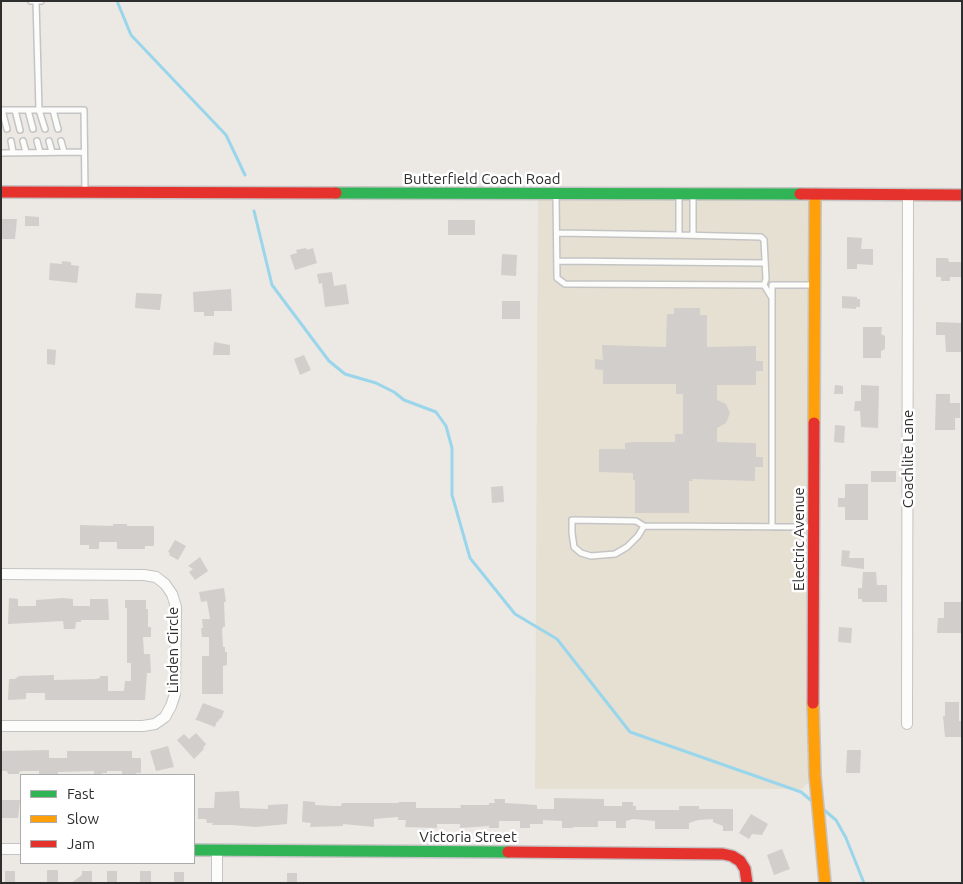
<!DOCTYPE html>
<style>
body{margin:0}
#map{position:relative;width:963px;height:884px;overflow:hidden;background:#ece8e4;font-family:Ubuntu,sans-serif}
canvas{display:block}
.frame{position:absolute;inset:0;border:2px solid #2e2e2e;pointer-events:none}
.legend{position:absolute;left:20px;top:774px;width:175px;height:90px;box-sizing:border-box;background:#fff;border:1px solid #ababab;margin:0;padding:6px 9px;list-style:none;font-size:15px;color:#2e2e2e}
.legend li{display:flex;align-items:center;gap:10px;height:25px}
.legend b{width:25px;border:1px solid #ababab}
</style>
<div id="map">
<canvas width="963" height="884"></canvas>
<div class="frame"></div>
<ul class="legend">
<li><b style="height:6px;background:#30b455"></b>Fast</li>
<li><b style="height:6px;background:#ff9f0a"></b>Slow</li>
<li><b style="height:6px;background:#e5322d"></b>Jam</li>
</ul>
</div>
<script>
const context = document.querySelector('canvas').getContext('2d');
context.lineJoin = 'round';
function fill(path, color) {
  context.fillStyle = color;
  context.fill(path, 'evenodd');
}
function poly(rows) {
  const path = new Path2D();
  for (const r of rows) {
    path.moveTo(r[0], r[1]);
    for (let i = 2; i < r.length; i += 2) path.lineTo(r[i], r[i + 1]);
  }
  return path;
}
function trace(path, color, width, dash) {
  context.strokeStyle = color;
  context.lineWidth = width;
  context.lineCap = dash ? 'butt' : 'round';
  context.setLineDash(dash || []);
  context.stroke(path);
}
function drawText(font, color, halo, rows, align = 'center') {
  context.font = font + ' Ubuntu,sans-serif';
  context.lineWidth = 5;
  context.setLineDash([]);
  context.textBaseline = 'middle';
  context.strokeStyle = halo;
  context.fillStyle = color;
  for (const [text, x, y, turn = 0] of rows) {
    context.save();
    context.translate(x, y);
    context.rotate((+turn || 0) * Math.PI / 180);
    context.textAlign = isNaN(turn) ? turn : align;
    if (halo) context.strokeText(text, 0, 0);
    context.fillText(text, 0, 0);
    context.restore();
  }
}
fill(poly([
 [815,194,815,776,802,789,535,789,538,195]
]), '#e6e0d3');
trace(poly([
 [117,1,131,35,226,135,245,175],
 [254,211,272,285,329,361,345,374,376,383,394,392,404,400,436,412,446,426,452,448,452,495,470,558,515,614,557,639,630,732,801,792,813,802],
 [824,810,836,820,846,838,864,883]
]), '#99d6ec', 3);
fill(poly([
 [25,216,39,217,39,226,25,226],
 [1,219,17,219,15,239,1,239],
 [448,220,475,220,475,235,448,235],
 [847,237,862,238,861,249,873,249,873,265,857,264,857,269,847,269],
 [306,248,307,250,313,248,317,263,295,270,290,255,297,253,296,250],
 [502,254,517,255,516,276,501,275],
 [936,258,948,258,949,262,962,262,962,277,950,277,950,281,941,281,941,277,936,277],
 [62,261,71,262,71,265,79,266,77,283,49,280,50,263,62,264],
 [332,272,334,286,346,284,349,304,325,307,322,283,319,284,317,274],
 [231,289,232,311,214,311,214,316,204,316,204,312,194,312,193,292],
 [136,293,162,294,160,310,135,308],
 [842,296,857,297,857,299,860,299,860,307,856,307,856,309,842,308],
 [502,301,520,301,520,319,502,319],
 [674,308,700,308,700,315,707,315,707,347,756,346,756,361,763,361,763,371,756,371,756,385,717,385,717,400,726,404,730,413,726,423,717,428,717,442,756,443,756,457,763,457,763,467,755,467,755,481,692,479,693,481,689,481,689,513,635,513,635,480,633,480,633,473,599,472,599,449,625,449,625,443,633,442,675,442,675,434,683,434,683,394,676,394,676,384,603,384,603,370,595,369,595,359,603,360,602,345,666,347,667,314,674,314],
 [936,322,962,323,962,352,946,352,945,335,936,335],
 [863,327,882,327,881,334,885,336,885,349,881,351,881,358,863,358],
 [214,342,230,345,230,355,213,355],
 [47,349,56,350,55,365,47,364],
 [304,355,311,370,300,375,294,359],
 [835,385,843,386,843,394,834,394],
 [861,385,879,386,878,428,861,427,860,411,854,411,855,401,861,401],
 [936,394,950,394,950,403,960,403,960,418,955,418,955,430,935,430],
 [835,425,845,426,844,443,834,442],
 [871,471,896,471,896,482,871,482],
 [845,484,868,484,868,520,845,520,845,507,838,507,838,498,845,498],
 [503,486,504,502,492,503,491,487],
 [113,524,127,524,127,526,154,526,154,546,145,546,145,549,117,549,117,542,99,542,99,549,89,549,89,545,80,545,80,525,113,526],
 [175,540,186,546,178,560,169,555,170,553,168,552],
 [842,550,850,551,849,558,864,558,864,569,841,566],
 [200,557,208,571,195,580,189,572,193,569,188,566],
 [863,572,876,572,877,585,887,585,887,602,862,602,862,599,858,599,858,588,862,588],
 [224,588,226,602,224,602,225,627,223,627,222,630,223,647,225,647,225,652,227,652,227,665,223,666,223,694,202,694,202,656,209,656,209,637,202,637,201,628,203,628,202,619,210,619,207,601,201,602,199,592],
 [9,598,18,599,18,606,36,606,36,600,63,598,73,599,73,606,90,606,90,599,108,599,109,620,81,620,81,622,76,622,75,629,64,629,63,621,8,624],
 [125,600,146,600,146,609,148,609,148,627,151,627,151,637,143,637,144,654,150,654,151,673,147,673,145,700,45,700,45,693,26,693,26,699,8,700,9,679,15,679,19,676,54,675,54,680,96,679,100,678,100,676,108,676,108,691,124,691,125,681,131,681,131,663,127,663,127,608,125,608],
 [944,602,962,602,962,633,937,633,938,618,944,618],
 [839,627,852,628,851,643,838,642],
 [945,702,959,702,959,721,962,721,962,737,945,737,943,716,945,716],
 [203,703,224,711,221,719,220,718,218,722,217,721,215,727,194,719,196,719],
 [196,733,206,744,203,748,204,749,194,759,177,740,184,734,189,739],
 [168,746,174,767,156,771,150,751],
 [49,750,49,758,67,758,67,751,132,751,132,758,141,758,141,773,136,773,136,775,122,775,122,771,107,771,107,773,102,773,102,774,94,775,94,771,58,772,58,774,53,774,53,775,39,775,39,771,23,771,19,772,19,774,8,774,7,771,1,771,1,751],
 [847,750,861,750,860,773,846,773],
 [239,791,240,808,268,809,268,805,288,804,287,824,256,827,232,825,212,825,213,823,207,823,206,819,198,819,198,808,214,808,215,792],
 [554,798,604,799,604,806,622,806,622,802,633,802,633,806,636,806,636,810,679,810,679,806,699,806,699,809,733,809,733,831,723,831,723,826,713,822,713,819,698,820,689,823,689,829,655,829,655,821,633,819,626,821,626,828,616,828,616,821,598,821,598,827,573,827,573,828,562,828,562,821,543,820,543,824,530,824,530,828,520,828,520,821,499,821,499,828,489,828,489,826,460,828,460,824,437,824,437,828,405,827,406,820,398,820,398,817,374,819,374,827,343,824,343,826,310,827,311,823,302,822,303,801,315,802,315,805,334,806,341,806,342,803,398,803,399,802,416,802,416,808,461,808,460,805,489,805,489,803,495,803,494,799,505,799,505,803,537,805,537,809,554,809],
 [1,800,20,800,18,818,1,818],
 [751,814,768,824,762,835,752,834,749,839,739,833],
 [782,849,790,869,774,875,767,855],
 [47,870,58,870,58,883,47,883],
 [5,871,15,871,15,883,5,883],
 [82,871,92,871,92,883,71,883,82,875],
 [107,871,117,871,117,883,107,883],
 [140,871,151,871,151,883,140,883],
 [174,872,184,872,184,883,174,883],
 [287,873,297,873,297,883,287,883]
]), '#d1cecb');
const lane = poly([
 [31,1,41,1],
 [36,1,39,110,45,129],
 [1,110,84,110,85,192],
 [2,110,7,129],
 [15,110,20,130],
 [28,110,33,129],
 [53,110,58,129],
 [11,141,13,152],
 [23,141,26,152],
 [37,141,40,152],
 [49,141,52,152],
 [61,141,64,152],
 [1,153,83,152],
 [556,195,557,278,565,284,764,285],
 [557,233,679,235,679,194],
 [679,235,761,237,764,240,766,279,764,285,772,298],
 [693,235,693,196],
 [557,261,765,263],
 [644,526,638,536,627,547,615,554,591,556,581,553,574,547,572,533,572,520,636,521,644,526,813,527],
 [772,527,772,285,814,285]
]);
const street = poly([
 [1,574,144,575,156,577,165,584,172,594,176,607,175,694,171,706,165,717,155,724,143,726,1,726],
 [907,724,908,194],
 [1,849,21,849],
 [217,883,217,851]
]);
const fast = poly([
 [336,193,800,194],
 [194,850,508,852]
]);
const slow = poly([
 [814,423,815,194],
 [813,703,815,776,825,883]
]);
const jam = poly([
 [1,192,336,193],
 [800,194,962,195],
 [813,703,814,423],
 [508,852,723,854,732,856,740,861,745,869,747,883]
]);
trace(lane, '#c5c4c5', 8);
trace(street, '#c5c4c5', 12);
trace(fast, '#c5c4c5', 14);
trace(slow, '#c5c4c5', 14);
trace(jam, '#c5c4c5', 14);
trace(lane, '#fcfcfb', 5);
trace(street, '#fcfcfb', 10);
trace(fast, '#30b455', 11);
trace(slow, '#ff9f0a', 11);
trace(jam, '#e5322d', 11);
drawText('15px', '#2e2e2e', '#fff', [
 ["Butterfield Coach Road",482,179],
 ["Coachlite Lane",908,459,-90],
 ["Electric Avenue",799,539,-90],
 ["Linden Circle",173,650,-90],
 ["Victoria Street",468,837]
]);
</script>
